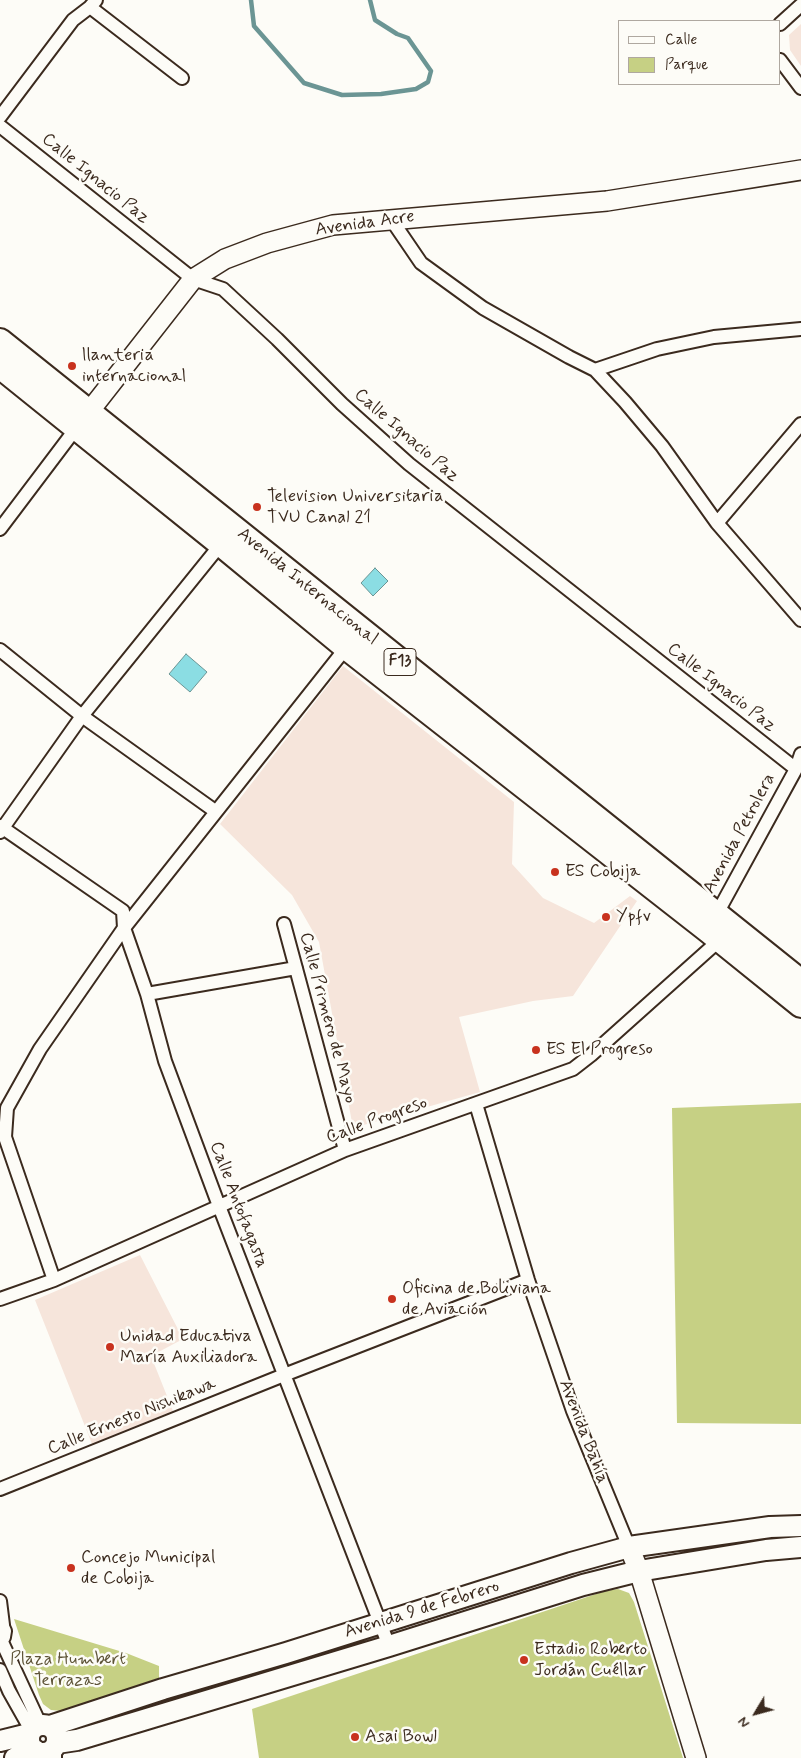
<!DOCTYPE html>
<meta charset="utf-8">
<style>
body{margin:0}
#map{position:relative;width:801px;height:1758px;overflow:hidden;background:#fdfcf7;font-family:Mynerve,sans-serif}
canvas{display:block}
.legend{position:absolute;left:618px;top:20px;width:162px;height:65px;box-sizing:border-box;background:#fdfcf7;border:1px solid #afa8a0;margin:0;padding:6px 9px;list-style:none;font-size:15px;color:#3b2a1e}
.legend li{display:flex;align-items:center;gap:10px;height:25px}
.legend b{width:25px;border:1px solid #afa8a0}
.north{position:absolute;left:731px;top:1688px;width:50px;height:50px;-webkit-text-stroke:4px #fdfcf7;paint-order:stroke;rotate:233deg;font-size:14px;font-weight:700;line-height:20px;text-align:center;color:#3b2a1e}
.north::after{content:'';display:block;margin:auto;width:18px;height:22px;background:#3b2a1e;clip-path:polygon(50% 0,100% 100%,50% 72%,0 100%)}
</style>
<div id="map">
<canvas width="801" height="1758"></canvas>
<ul class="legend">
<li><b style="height:6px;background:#fdfcf7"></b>Calle</li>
<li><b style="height:14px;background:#c6d084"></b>Parque</li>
</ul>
<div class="north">N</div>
</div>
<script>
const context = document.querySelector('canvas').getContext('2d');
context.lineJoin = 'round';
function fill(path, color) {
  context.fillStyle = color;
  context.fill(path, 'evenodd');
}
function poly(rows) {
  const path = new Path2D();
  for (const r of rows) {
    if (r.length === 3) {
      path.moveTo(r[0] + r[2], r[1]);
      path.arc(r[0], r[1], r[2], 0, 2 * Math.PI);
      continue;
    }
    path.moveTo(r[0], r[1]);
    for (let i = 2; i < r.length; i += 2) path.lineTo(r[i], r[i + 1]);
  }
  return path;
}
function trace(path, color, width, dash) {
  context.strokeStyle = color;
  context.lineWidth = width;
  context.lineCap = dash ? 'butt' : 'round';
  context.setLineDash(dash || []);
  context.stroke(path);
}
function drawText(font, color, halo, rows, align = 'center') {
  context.font = font + ' Mynerve,sans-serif';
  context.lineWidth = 5;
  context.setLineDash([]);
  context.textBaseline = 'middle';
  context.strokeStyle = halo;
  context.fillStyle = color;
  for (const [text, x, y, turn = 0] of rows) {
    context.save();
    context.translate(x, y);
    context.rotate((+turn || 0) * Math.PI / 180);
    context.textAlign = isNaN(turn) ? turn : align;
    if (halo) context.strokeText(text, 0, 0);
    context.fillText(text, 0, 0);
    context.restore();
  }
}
fill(poly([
 [801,24,801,66,790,50,789,35],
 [343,666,514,802,512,864,543,898,594,923,630,896,637,901,573,996,533,1001,459,1017,480,1092,353,1128,319,942,292,895,220,824],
 [140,1255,183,1339,151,1356,173,1411,92,1444,35,1300]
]), '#f6e5db');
fill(poly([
 [801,1103,801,1424,677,1423,672,1108],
 [618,1589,629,1593,634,1602,683,1758,259,1758,252,1709,605,1591],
 [14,1619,126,1653,159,1666,159,1678,62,1711,51,1710,43,1704,39,1695]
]), '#c6d084');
const water = poly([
 [375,568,388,581,373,596,361,583,375,568],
 [186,654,207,672,190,692,169,674,186,654]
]);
fill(water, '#8bdde3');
trace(water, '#6b9594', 1);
trace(poly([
 [251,0,254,26,304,83,342,95,381,94,416,89,428,82,431,71,408,38,397,34,375,20,370,0]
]), '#6b9594', 4.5);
const street = poly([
 [90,7,182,78],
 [780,24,801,5],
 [780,60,801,88],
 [0,117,73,20,90,7,96,0],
 [0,126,193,279,223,289,277,339,342,404,409,464,796,769],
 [391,219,421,263,483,308,569,357,595,370,625,402,662,446,717,523,801,620],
 [595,370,657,349,714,337,801,329],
 [717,523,801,424],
 [0,529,77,427],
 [0,650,82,716,215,811],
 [0,826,123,911,124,928,147,994,165,1061,219,1206,389,1646],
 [0,832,82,716,221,544],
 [714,919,796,769,801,754],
 [284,924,345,1150],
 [147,994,296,968],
 [476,1104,528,1280,573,1411,629,1547],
 [54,1280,5,1137,7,1108,40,1049,124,928,349,644],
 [0,1299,54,1280,345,1150,573,1069,591,1055,723,937],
 [0,1489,284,1375,528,1280],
 [0,1601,3,1625],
 [0,1620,5,1631,4,1637,0,1645],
 [2,1642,40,1724],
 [0,1670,9,1691,31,1730],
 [55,1747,55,1758]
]);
const secondary = poly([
 [81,422,193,279,225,259,267,243,333,225,607,201,801,170],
 [629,1547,639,1571,696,1758]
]);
const primary = poly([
 [43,1739,14],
 [50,1726,163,1689,286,1653,571,1563,629,1547,770,1527,801,1526],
 [0,1741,29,1734],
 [57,1743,77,1740,389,1646,583,1585,639,1571,766,1550,801,1547],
 [15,1758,35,1750]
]);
const highway = poly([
 [0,341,801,982],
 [0,366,221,544,346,647,708,930,801,1005]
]);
trace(street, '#3b2a1e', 16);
trace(secondary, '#3b2a1e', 22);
trace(primary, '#3b2a1e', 24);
trace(highway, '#3b2a1e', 28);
trace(street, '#fdfcf7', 12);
trace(secondary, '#fdfcf7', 19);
trace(primary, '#fdfcf7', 20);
trace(highway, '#fdfcf7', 24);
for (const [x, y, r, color] of [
 [72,366,5,"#c8321e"],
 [257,507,5,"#c8321e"],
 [555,872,5,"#c8321e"],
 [606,917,5,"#c8321e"],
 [536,1050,5,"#c8321e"],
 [392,1299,5,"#c8321e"],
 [110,1347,5,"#c8321e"],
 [71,1568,5,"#c8321e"],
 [524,1660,5,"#c8321e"],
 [355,1737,5,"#c8321e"]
]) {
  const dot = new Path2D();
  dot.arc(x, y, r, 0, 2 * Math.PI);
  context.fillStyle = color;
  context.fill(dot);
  trace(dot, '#fdfcf7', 2);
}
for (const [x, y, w] of [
 [400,662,32]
]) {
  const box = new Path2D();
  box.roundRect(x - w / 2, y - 13.5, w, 27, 4);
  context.fillStyle = '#fdfcf7';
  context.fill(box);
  trace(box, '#3b2a1e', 1);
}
drawText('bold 16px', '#3b2a1e', null, [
 ["F13",400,662]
]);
drawText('18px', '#3b2a1e', '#fdfcf7', [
 ["Calle Ignacio Paz",95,179,39],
 ["Avenida Acre",365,224,-8],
 ["Calle Ignacio Paz",406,436,41],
 ["Avenida Internacional",307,587,39],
 ["Calle Ignacio Paz",721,688,38],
 ["Avenida Petrolera",740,834,-62],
 ["Calle Primero de Mayo",327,1018,75],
 ["Calle Progreso",377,1121,-20],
 ["Calle Antofagasta",238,1205,69],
 ["Calle Ernesto Nishikawa",132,1417,-22],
 ["Avenida Bahía",583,1432,69],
 ["Avenida 9 de Febrero",422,1610,-17]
]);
drawText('18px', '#3b2a1e', '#fdfcf7', [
 ["llanteria",82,356],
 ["internacional",82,377],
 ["Television Universitaria",267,497],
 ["TVU Canal 21",267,518],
 ["ES Cobija",565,872],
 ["Ypfv",616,917],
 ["ES El Progreso",546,1050],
 ["Oficina de Boliviana",402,1289],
 ["de Aviación",402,1310],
 ["Unidad Educativa",120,1337],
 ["María Auxiliadora",120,1358],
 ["Concejo Municipal",81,1558],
 ["de Cobija",81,1579],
 ["Estadio Roberto",534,1650],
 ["Jordán Cuéllar",534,1671],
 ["Asai Bowl",365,1737]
], 'left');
drawText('18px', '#5e5438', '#fdfcf7', [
 ["Plaza Humbert",68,1660],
 ["Terrazas",68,1681]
]);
</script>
